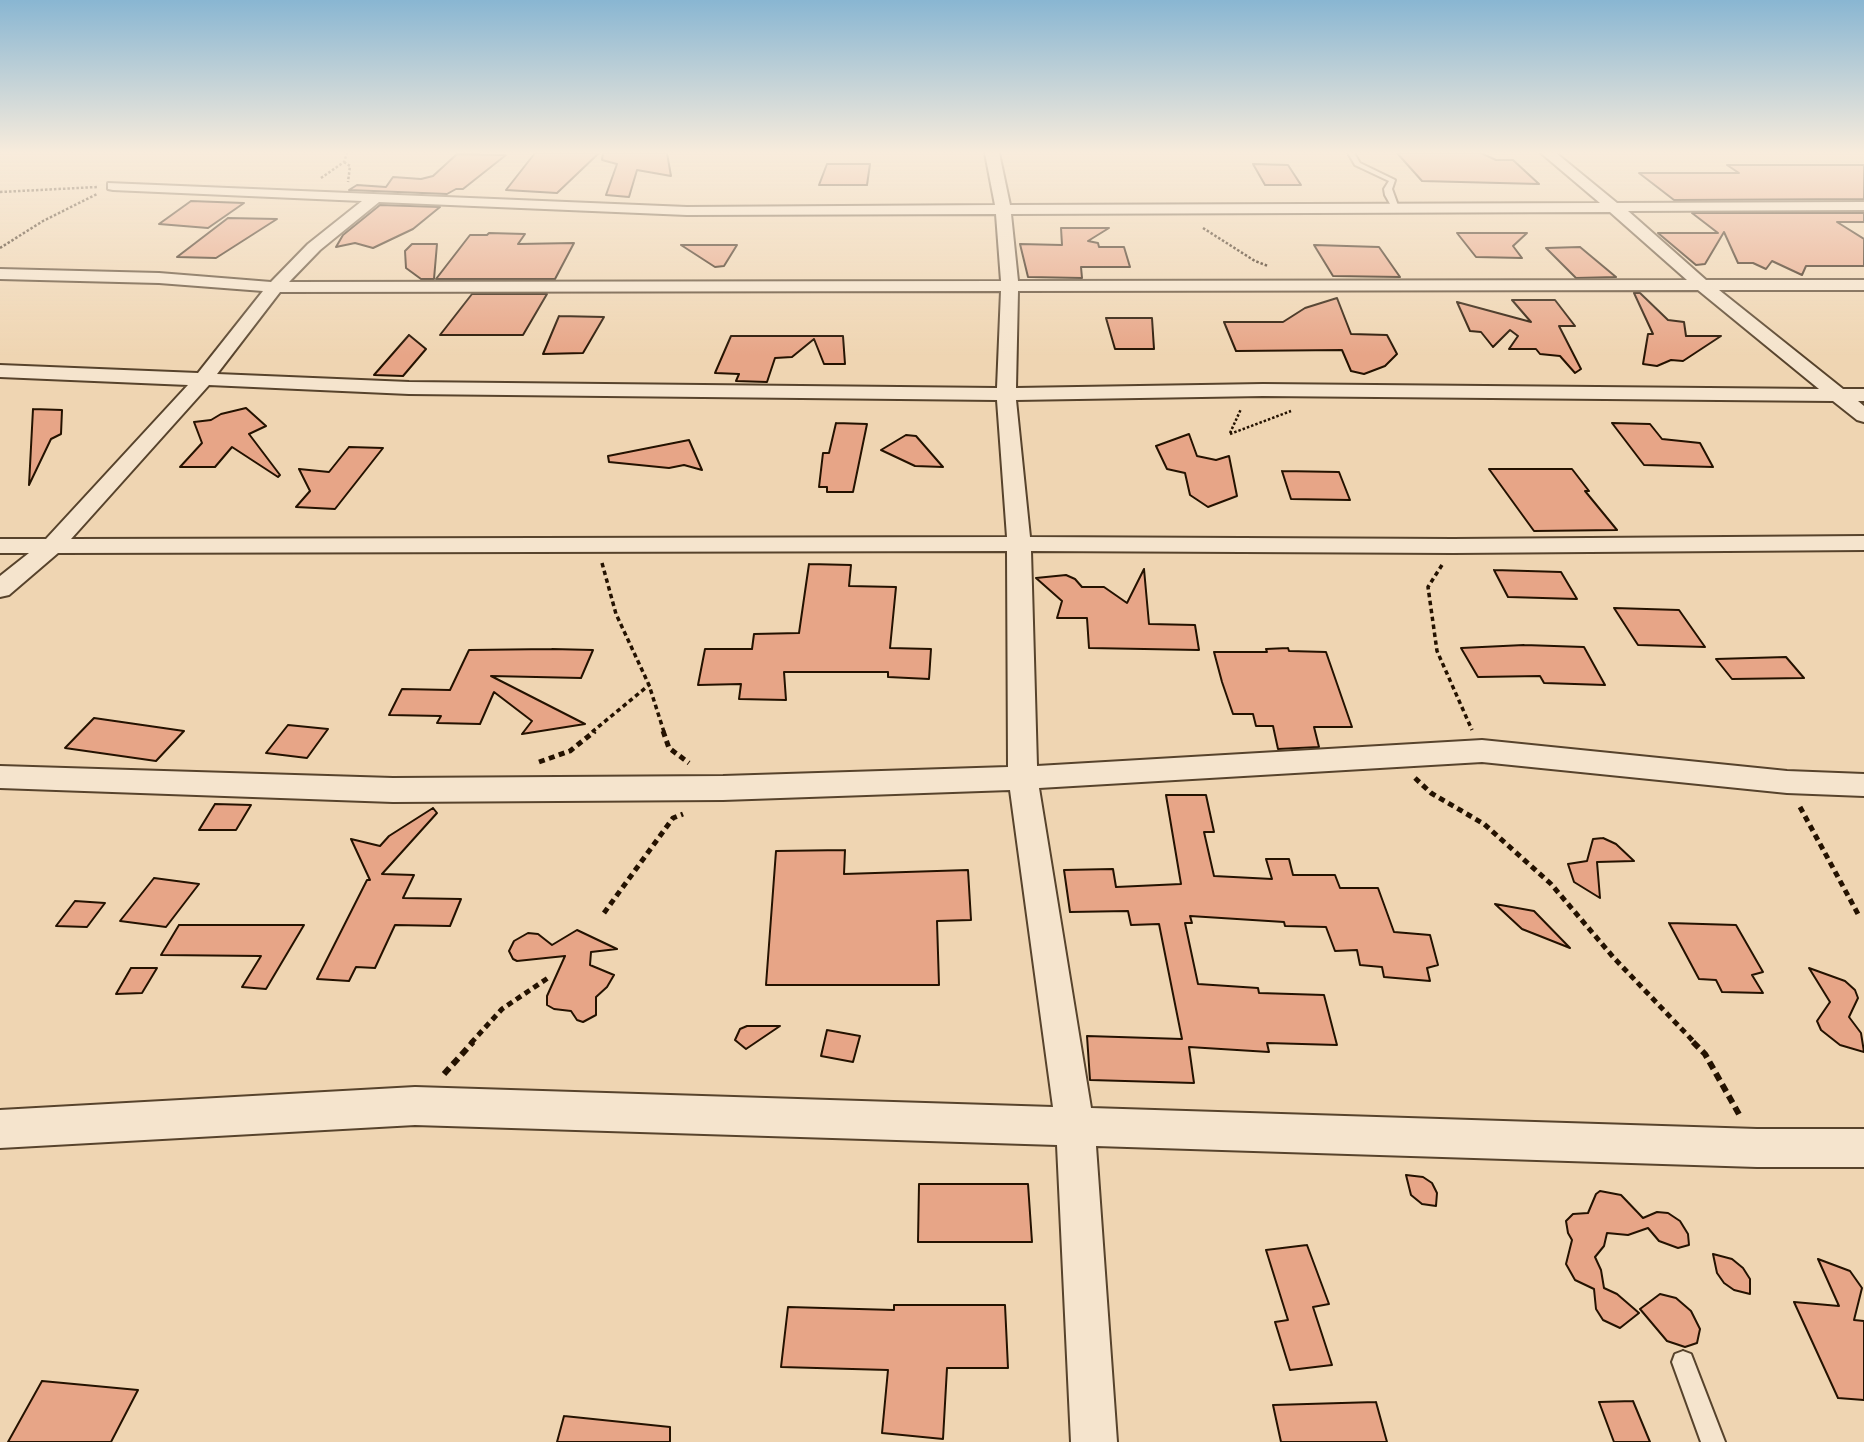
<!DOCTYPE html>
<style>
body{margin:0}
canvas{display:block;background:#efd5b2}
</style>
<canvas width="1864" height="1442"></canvas>
<script>
const context = document.querySelector('canvas').getContext('2d');
context.lineJoin = 'round';
function fill(path, color) {
  context.fillStyle = color;
  context.fill(path, 'evenodd');
}
function poly(rows) {
  const path = new Path2D();
  for (const r of rows) {
    path.moveTo(r[0], r[1]);
    for (let i = 2; i < r.length; i += 2) path.lineTo(r[i], r[i + 1]);
  }
  return path;
}
function trace(path, color, width, dash) {
  context.strokeStyle = color;
  context.lineWidth = width;
  context.lineCap = dash ? 'butt' : 'round';
  context.setLineDash(dash || []);
  context.stroke(path);
}
const building = poly([
 [535,153,599,153,557,193,506,190,535,153],
 [603,153,667,153,671,176,637,170,629,197,606,195,617,164,602,160,603,153],
 [1397,153,1481,153,1496,160,1513,160,1539,184,1422,181,1397,153],
 [457,154,506,155,463,189,456,189,447,194,349,190,357,185,386,187,393,177,421,179,433,176,457,154],
 [827,164,870,164,867,185,819,185,827,164],
 [1253,164,1288,165,1301,185,1265,185,1253,164],
 [1727,165,1864,165,1864,199,1674,200,1639,173,1739,173,1727,165],
 [191,201,244,203,208,228,159,224,191,201],
 [380,205,440,207,413,229,373,248,355,243,336,247,343,235,380,205],
 [1692,213,1864,213,1864,222,1837,222,1864,239,1864,266,1806,266,1802,275,1772,261,1766,269,1753,263,1738,263,1724,232,1705,264,1696,265,1658,233,1718,233,1692,213],
 [228,218,277,219,216,258,177,257,228,218],
 [1061,228,1109,228,1088,241,1098,243,1099,247,1124,247,1130,267,1081,267,1082,278,1028,277,1020,244,1062,245,1061,228],
 [489,233,525,234,518,244,574,243,555,279,436,279,470,235,487,235,489,233],
 [1457,233,1527,233,1513,246,1522,258,1476,257,1457,233],
 [412,244,437,244,434,279,421,279,406,268,405,251,412,244],
 [681,245,737,245,724,266,715,267,681,245],
 [1314,245,1379,247,1400,277,1333,276,1314,245],
 [1580,247,1616,277,1576,278,1546,248,1580,247],
 [1634,293,1640,293,1668,320,1684,322,1686,336,1721,336,1683,361,1671,360,1657,366,1643,364,1648,334,1653,334,1634,293],
 [472,294,547,294,523,335,440,335,472,294],
 [1337,298,1351,334,1387,335,1397,354,1385,366,1364,374,1351,371,1342,350,1236,351,1224,322,1283,322,1305,308,1337,298],
 [1512,300,1555,300,1575,326,1559,326,1581,369,1575,373,1560,356,1540,354,1536,349,1509,349,1518,336,1510,330,1493,347,1481,332,1470,331,1457,302,1531,322,1512,300],
 [559,316,604,317,583,353,543,354,559,316],
 [1106,318,1152,318,1154,349,1115,349,1106,318],
 [409,335,426,349,403,376,374,375,409,335],
 [731,336,843,336,845,364,824,364,814,339,792,357,775,358,767,382,736,381,739,374,715,373,731,336],
 [246,408,266,426,249,434,280,475,278,477,232,447,215,467,180,467,202,443,194,422,211,420,221,414,246,408],
 [33,409,62,410,61,434,51,439,29,485,33,409],
 [836,423,867,424,853,492,827,492,827,487,819,487,823,453,829,453,836,423],
 [1612,423,1650,424,1662,439,1700,443,1713,467,1644,465,1612,423],
 [1189,434,1197,456,1216,460,1229,456,1237,496,1208,507,1190,495,1185,473,1167,469,1156,446,1189,434],
 [906,435,916,436,943,467,915,466,881,450,906,435],
 [689,440,702,470,684,465,669,468,609,462,608,456,689,440],
 [349,447,383,448,335,509,296,507,310,491,299,469,329,472,349,447],
 [1489,469,1572,469,1589,491,1585,491,1617,530,1534,531,1489,469],
 [1282,471,1339,472,1350,500,1291,499,1282,471],
 [809,564,851,565,849,586,896,587,890,648,931,649,929,679,888,677,888,672,784,672,786,700,739,699,741,684,698,685,705,649,752,649,754,634,799,633,809,564],
 [1144,569,1149,624,1195,625,1199,650,1089,648,1087,618,1057,618,1062,601,1036,578,1066,575,1075,579,1082,587,1104,587,1127,603,1144,569],
 [1494,570,1561,572,1577,599,1508,597,1494,570],
 [1614,608,1679,610,1705,647,1638,645,1614,608],
 [1524,645,1584,647,1605,685,1544,683,1540,676,1478,677,1461,648,1524,645],
 [1288,648,1289,651,1326,652,1352,727,1314,727,1319,747,1278,749,1273,726,1256,726,1253,714,1233,714,1222,682,1214,652,1267,652,1266,649,1288,648],
 [552,649,593,650,581,678,491,676,585,724,522,734,532,721,494,692,480,724,437,723,441,716,389,715,402,689,450,690,469,650,552,649],
 [1786,657,1804,678,1732,679,1716,659,1786,657],
 [94,718,184,731,156,761,65,748,94,718],
 [288,725,328,729,307,758,266,753,288,725],
 [1166,795,1206,795,1214,832,1204,832,1214,876,1272,879,1266,859,1289,859,1293,875,1335,875,1340,888,1378,888,1394,932,1430,935,1438,965,1427,968,1430,981,1384,977,1382,967,1360,965,1357,950,1335,951,1326,927,1285,926,1284,922,1190,916,1192,923,1185,923,1198,984,1258,988,1259,993,1324,995,1337,1045,1267,1043,1269,1052,1189,1047,1194,1083,1090,1080,1087,1036,1182,1039,1159,924,1131,925,1128,911,1070,912,1064,870,1113,869,1116,887,1181,884,1166,795],
 [215,804,251,805,236,830,199,830,215,804],
 [433,808,437,813,382,874,414,875,403,898,461,899,450,926,395,925,375,968,356,967,349,981,317,979,367,880,370,880,351,839,380,846,389,836,433,808],
 [1603,838,1616,844,1634,861,1597,862,1600,898,1574,882,1568,864,1587,861,1593,839,1603,838],
 [845,850,844,874,968,870,971,920,937,921,939,985,766,985,776,851,845,850],
 [154,878,199,884,166,927,120,921,154,878],
 [75,901,105,903,87,927,56,926,75,901],
 [1495,904,1534,911,1570,948,1522,929,1495,904],
 [1669,923,1736,925,1763,972,1752,975,1763,993,1722,992,1716,980,1699,979,1669,923],
 [179,925,304,925,266,989,242,987,261,956,161,955,179,925],
 [577,930,617,949,591,952,590,965,614,975,607,987,596,997,596,1015,583,1022,577,1020,571,1011,554,1009,547,1005,547,996,565,956,517,961,513,959,509,951,514,941,528,933,538,934,552,945,577,930],
 [131,968,157,968,142,993,116,994,131,968],
 [1809,968,1845,981,1855,990,1858,998,1849,1017,1861,1033,1864,1052,1840,1045,1821,1030,1817,1021,1830,1002,1809,968],
 [747,1026,780,1026,746,1049,735,1040,740,1029,747,1026],
 [827,1030,860,1036,853,1062,821,1056,827,1030],
 [1406,1175,1423,1177,1432,1183,1437,1193,1436,1206,1422,1204,1411,1195,1406,1175],
 [919,1184,1028,1184,1032,1242,918,1242,919,1184],
 [1600,1191,1621,1195,1643,1218,1657,1212,1668,1213,1680,1221,1688,1234,1689,1245,1678,1248,1659,1241,1648,1228,1628,1235,1607,1233,1604,1246,1595,1257,1601,1270,1604,1288,1617,1294,1639,1313,1620,1328,1603,1320,1596,1309,1594,1289,1575,1280,1566,1264,1572,1240,1568,1233,1566,1221,1573,1214,1588,1213,1596,1194,1600,1191],
 [1307,1245,1329,1304,1313,1307,1332,1365,1290,1370,1275,1322,1288,1320,1266,1250,1307,1245],
 [1713,1254,1732,1259,1743,1268,1750,1279,1750,1294,1734,1290,1724,1283,1717,1273,1713,1254],
 [1818,1259,1850,1271,1862,1288,1854,1320,1864,1321,1864,1400,1838,1398,1794,1302,1839,1306,1818,1259],
 [1660,1294,1676,1298,1691,1311,1700,1329,1697,1343,1685,1347,1667,1341,1640,1309,1660,1294],
 [894,1305,1005,1305,1008,1368,947,1368,943,1439,882,1433,888,1370,781,1367,788,1307,894,1310,894,1305],
 [42,1381,138,1390,111,1442,8,1442,42,1381],
 [1633,1401,1650,1442,1614,1442,1599,1402,1633,1401],
 [1376,1402,1387,1442,1281,1442,1273,1405,1376,1402],
 [564,1416,670,1427,670,1442,557,1442,564,1416]
]);
fill(building, '#e7a587');
trace(building, '#241200', 2);
const service = poly([
 [1348,153,1354,153,1360,163,1395,180,1392,189,1400,211,1394,211,1385,195,1384,189,1389,181,1355,165,1348,153],
 [1683,1351,1691,1354,1725,1442,1701,1442,1672,1362,1675,1354,1683,1351]
]);
const minor = poly([
 [985,153,999,153,1010,205,1600,203,1541,153,1556,153,1617,203,1864,202,1864,210,1628,211,1706,280,1864,280,1864,290,1719,290,1843,389,1864,389,1864,401,1858,401,1864,406,1864,422,1857,420,1833,401,1263,396,1016,400,1030,537,1453,539,1864,536,1864,550,1453,553,1031,551,1037,766,1482,740,1787,771,1864,774,1864,796,1787,793,1482,762,1039,788,1091,1108,1757,1129,1864,1129,1864,1167,1757,1167,1096,1146,1117,1442,1071,1442,1057,1145,415,1125,0,1148,0,1110,415,1087,1053,1107,1010,790,723,800,393,802,0,788,0,766,393,778,723,776,1008,767,1007,551,58,553,9,595,0,597,0,576,29,553,0,553,0,539,46,539,188,385,0,377,0,365,198,373,263,291,159,283,0,279,0,269,159,273,271,282,308,244,362,201,113,190,108,189,108,183,687,207,995,205,985,153],
 [379,202,687,215,996,214,1001,281,289,282,320,250,379,202],
 [1610,212,1687,280,1018,281,1011,214,1610,212],
 [1698,290,1819,389,1263,384,1016,388,1018,291,1698,290],
 [1001,291,997,388,409,382,217,374,280,292,1001,291],
 [209,385,409,394,997,400,1007,537,71,539,209,385]
]);
trace(service, '#57432c', 4);
trace(minor, '#57432c', 4);
trace(poly([
 [344,162,350,166,348,182],
 [321,178,344,162,347,153],
 [0,192,97,187],
 [1203,228,1255,261,1268,266],
 [0,248,43,221,97,194],
 [1230,433,1241,409],
 [1230,434,1291,411]
]), '#241200', 2.5, [2.5, 2]);
trace(poly([
 [602,563,616,614,649,685,664,732],
 [1442,565,1428,587,1437,651,1472,730],
 [592,732,649,685]
]), '#241200', 3.5, [4.5, 3.5]);
trace(poly([
 [663,731,669,748,689,763],
 [539,762,570,751,595,731],
 [1415,778,1431,793,1484,824,1551,884,1614,958,1695,1043],
 [1800,807,1858,914],
 [604,913,673,818,683,814],
 [471,1043,502,1009,548,978]
]), '#241200', 5, [6, 4.5]);
trace(poly([
 [1693,1042,1705,1054,1740,1116],
 [444,1074,473,1042]
]), '#241200', 6, [8, 5]);
fill(service, '#f5e4cd');
fill(minor, '#f5e4cd');
const sky = context.createLinearGradient(0, 0, 0, 355);
sky.addColorStop(0, '#89b6d2');
sky.addColorStop(0.43, '#f8ecdc');
sky.addColorStop(1, '#f8ecdc00');
context.fillStyle = sky;
context.fillRect(0, 0, 1864, 355);
</script>
